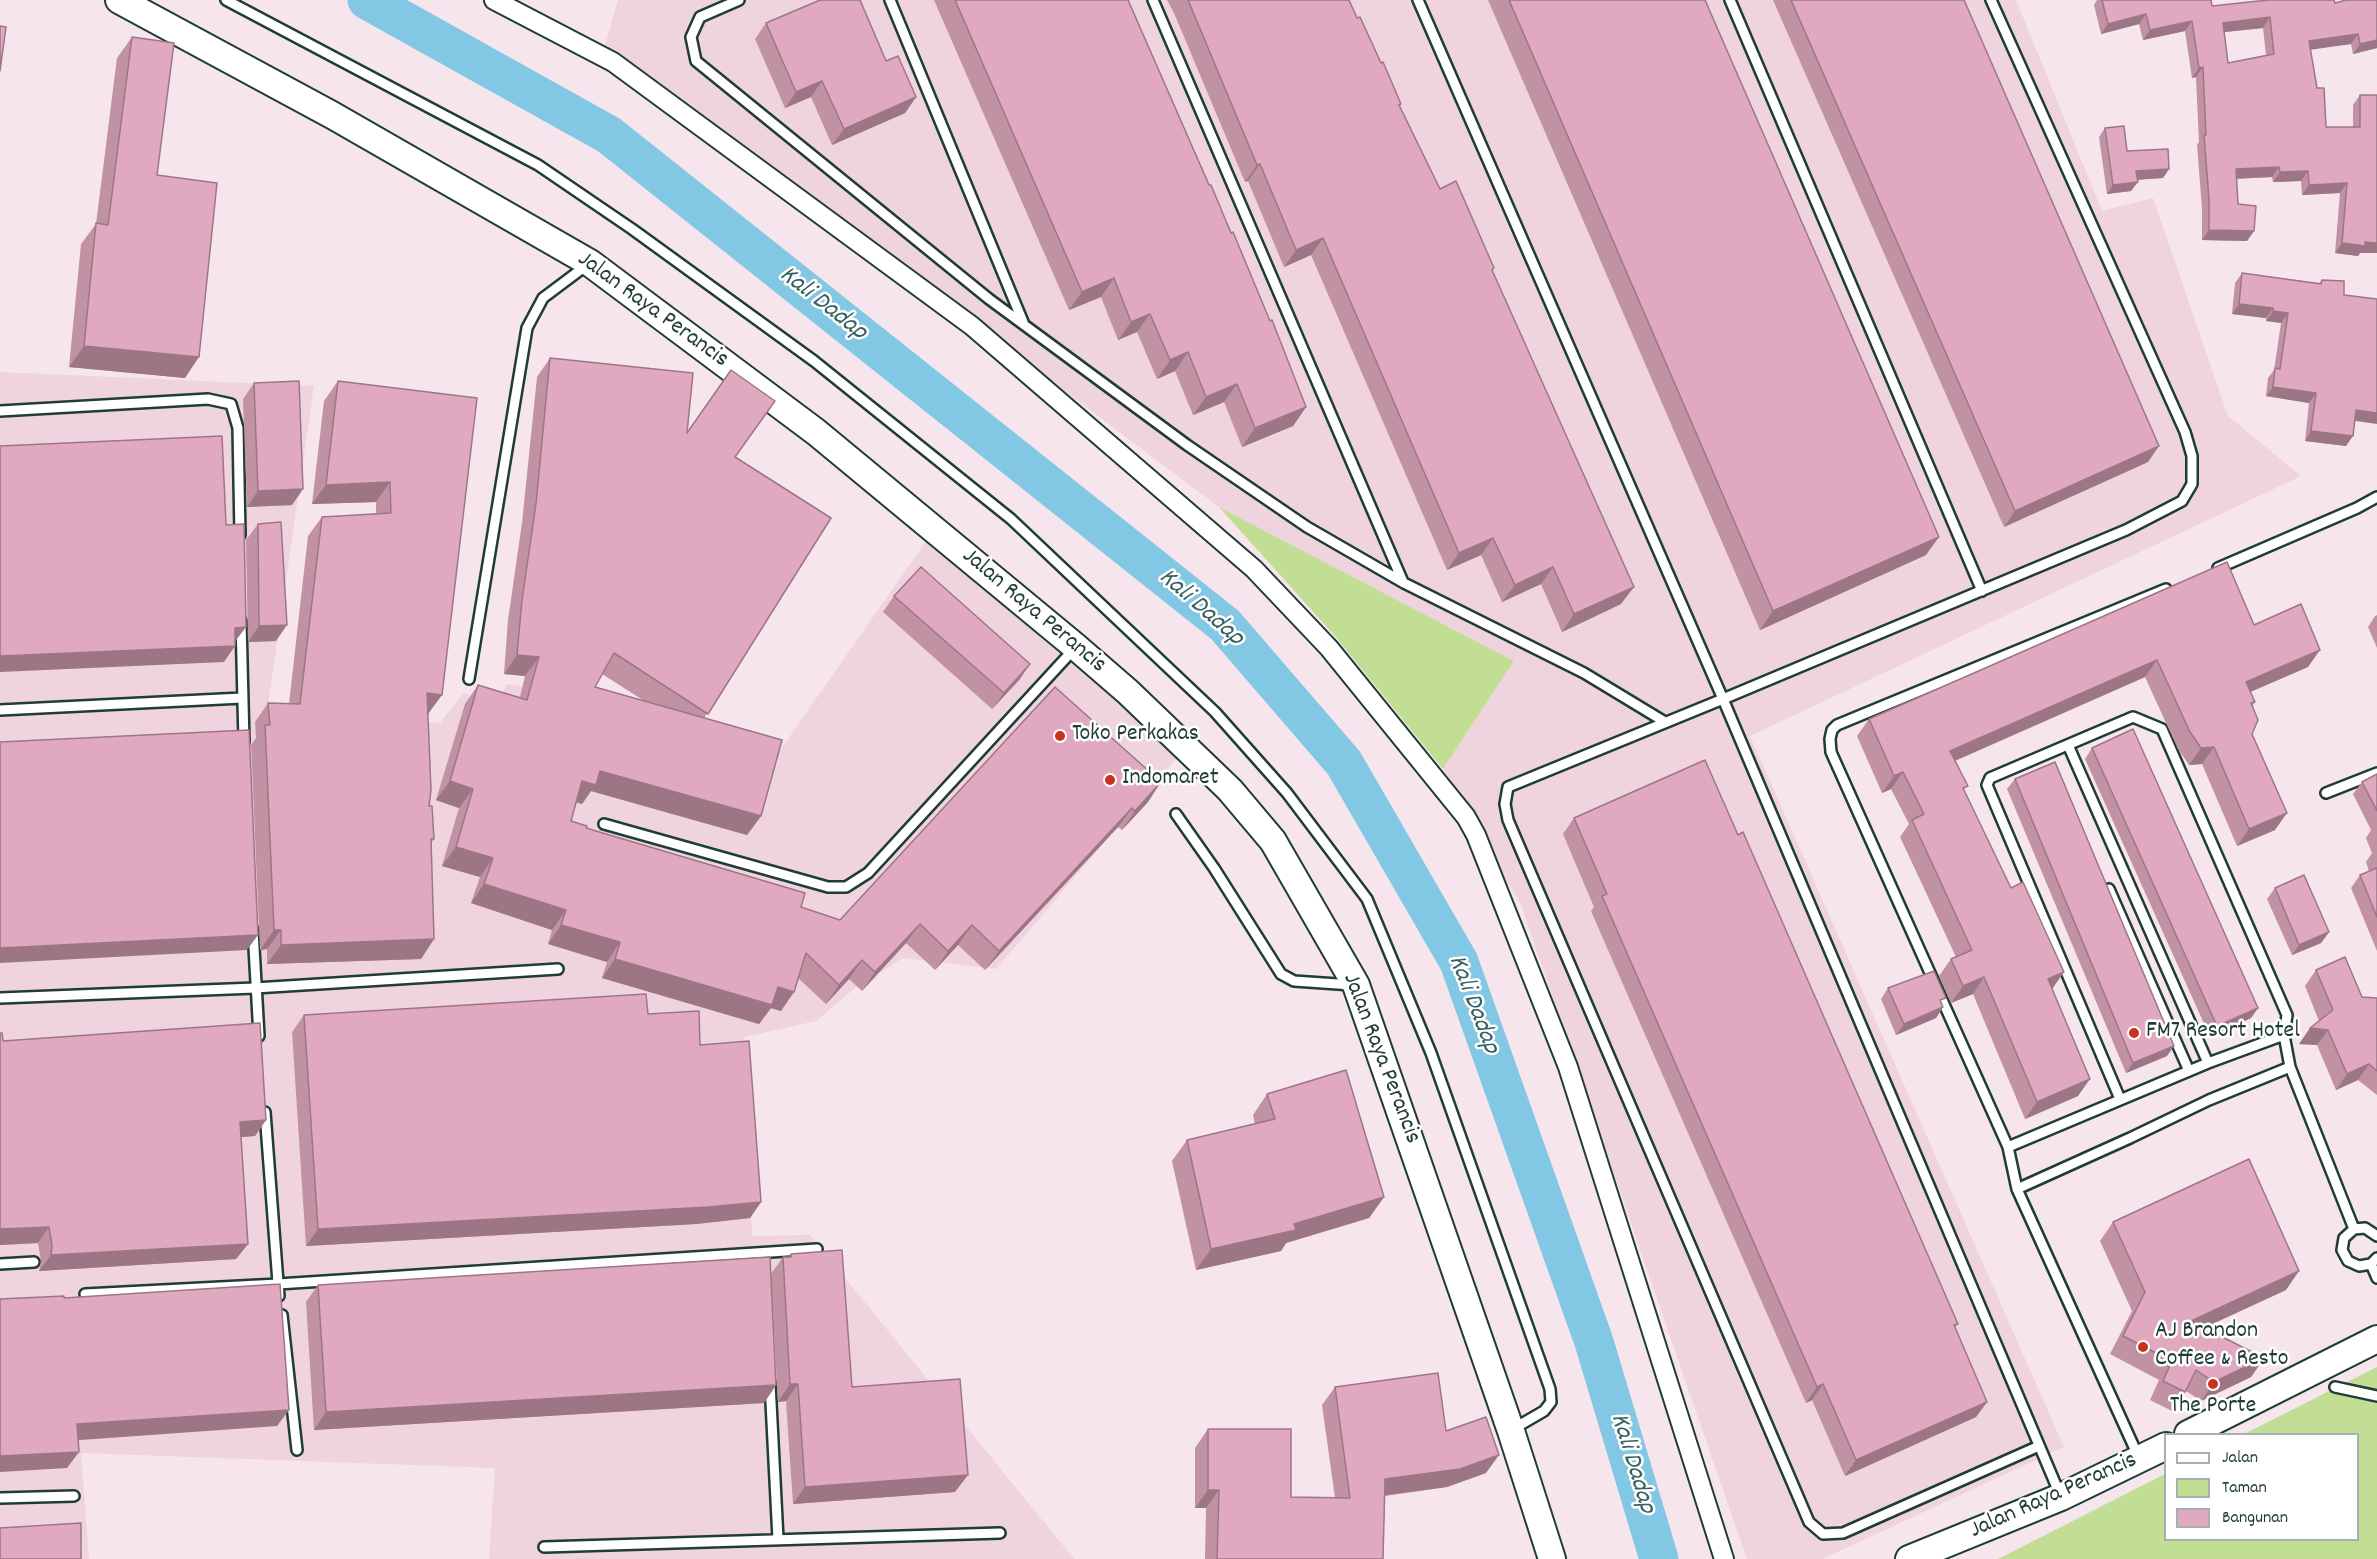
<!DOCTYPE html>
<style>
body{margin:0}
#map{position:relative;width:2377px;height:1559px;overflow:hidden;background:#f6e5ec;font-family:Dekko,sans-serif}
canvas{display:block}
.legend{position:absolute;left:2164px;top:1433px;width:195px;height:108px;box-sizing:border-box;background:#fff;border:2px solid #a5b1ae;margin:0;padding:8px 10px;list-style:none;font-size:18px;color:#1f3d34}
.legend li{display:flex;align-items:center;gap:12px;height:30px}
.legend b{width:30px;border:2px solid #a5b1ae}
</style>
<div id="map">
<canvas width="2377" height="1559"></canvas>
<ul class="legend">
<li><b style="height:8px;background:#fff"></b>Jalan</li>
<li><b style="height:16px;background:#c2de95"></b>Taman</li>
<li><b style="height:16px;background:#e0a9bf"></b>Bangunan</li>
</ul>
</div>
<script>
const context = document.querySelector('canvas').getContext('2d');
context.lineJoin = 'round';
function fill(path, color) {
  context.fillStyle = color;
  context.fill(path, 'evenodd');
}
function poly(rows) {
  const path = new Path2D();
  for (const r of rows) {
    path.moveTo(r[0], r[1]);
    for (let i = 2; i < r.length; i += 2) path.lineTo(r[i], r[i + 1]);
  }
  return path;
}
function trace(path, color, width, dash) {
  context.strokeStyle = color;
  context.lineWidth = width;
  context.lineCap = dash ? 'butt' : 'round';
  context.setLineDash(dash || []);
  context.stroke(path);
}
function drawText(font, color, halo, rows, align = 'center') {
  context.font = font + ' Dekko,sans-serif';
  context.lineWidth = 5;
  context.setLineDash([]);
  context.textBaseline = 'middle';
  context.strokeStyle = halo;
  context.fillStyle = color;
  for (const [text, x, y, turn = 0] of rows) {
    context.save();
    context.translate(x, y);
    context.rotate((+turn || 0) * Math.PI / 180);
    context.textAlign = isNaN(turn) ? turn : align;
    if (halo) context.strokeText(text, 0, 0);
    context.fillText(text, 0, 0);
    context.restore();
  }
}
fill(poly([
 [618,0,2016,0,2102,211,2153,198,2228,416,2301,476,1750,736,2064,1447,1822,1559,1747,1559,1521,905,1443,769,1514,661,1219,507,605,45],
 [0,372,314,386,267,712,440,723,463,693,499,706,506,684,589,698,781,749,938,524,1192,740,996,969,903,958,855,988,816,1021,744,1037,752,1236,810,1235,1074,1559,489,1559,495,1468,81,1453,89,1559,0,1559]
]), '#efd3de');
fill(poly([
 [1219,507,1514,661,1443,769,1334,635],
 [2377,1367,2377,1559,1998,1559,2165,1474,2166,1540,2358,1540,2358,1434,2244,1434]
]), '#c2de95');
trace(poly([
 [367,0,609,135,1225,625,1344,763,1459,962,1594,1342,1659,1559]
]), '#82c7e3', 39);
const lane = poly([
 [226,0,538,165,632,229,814,361,1011,519,1215,712,1287,793,1367,899,1431,1053,1550,1389,1551,1402,1544,1411,1513,1429],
 [739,0,700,17,691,37,696,61,989,299,1187,445,1307,527,1404,583,1584,673,1665,722],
 [890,0,1023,322],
 [1153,0,1403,582],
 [1418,0,1723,699,2126,530,2182,501,2192,484,2192,456,2185,432,1991,0],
 [1730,0,1982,591],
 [0,411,208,399,231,404,238,428,240,535],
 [2218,568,2357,508,2377,497],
 [241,621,244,742],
 [469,679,527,328,543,298,587,265],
 [0,710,242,698],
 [2068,745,2208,1063],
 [2326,793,2377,773],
 [1176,814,1214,868,1281,974,1294,981,1352,985],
 [604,824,828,887,846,887,868,873,1075,648],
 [2109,889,2189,1071],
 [253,930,259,1036],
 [0,998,255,988,558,969],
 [2120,1099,1987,785,1990,778,2133,717,2162,729,2287,1015,2284,1035,2290,1067,2354,1229],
 [265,1112,279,1296],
 [2008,1147,2208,1063,2284,1035],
 [2017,1189,2130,1138,2209,1100,2290,1067],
 [2377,1236,2365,1228,2354,1229,2344,1238,2342,1250,2348,1261,2359,1266,2371,1264,2377,1258],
 [0,1264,34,1262],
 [2371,1264,2377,1278],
 [85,1294,278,1284,817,1249],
 [282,1315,297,1450],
 [770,1383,778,1539],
 [2335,1387,2377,1396],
 [2039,1446,1843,1533,1823,1534,1809,1522,1508,820,1505,804,1508,787,1723,699,2061,1497],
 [2139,1458,2017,1189,2008,1147,1831,752,1830,739,1832,730,1837,725,2166,589],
 [0,1498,74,1496],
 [544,1547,1000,1533]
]);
const street = poly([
 [494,0,613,62,972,326,1254,569,1329,648,1466,817,1476,835,1568,1067,1724,1559]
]);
const secondary = poly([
 [119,0,332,115,590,263,816,432,1076,647,1128,692,1230,790,1273,841,1356,985,1511,1431,1552,1559],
 [2188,1434,2377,1339],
 [1909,1559,2061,1497,2166,1446]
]);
trace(lane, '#1f3d34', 14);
trace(street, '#1f3d34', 22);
trace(secondary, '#1f3d34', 30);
trace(lane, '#fff', 9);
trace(street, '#fff', 18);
trace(secondary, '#fff', 26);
fill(poly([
 [934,0,1128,0,1231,233,1306,407,1293,426,1242,447,1224,402,1193,415,1175,371,1157,379,1137,332,1118,340,1101,297,1069,310],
 [1167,0,1349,0,1440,189,1492,271,1621,604,1562,632,1541,584,1502,602,1481,555,1447,570,1311,255,1284,267,1248,181,1245,182,1174,13],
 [1488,0,1705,0,1926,555,1760,630],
 [1773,0,1964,0,2148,462,2004,527],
 [2097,0,2211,0,2212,6,2335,3,2377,0,2377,48,2353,54,2351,44,2310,49,2317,88,2326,127,2353,127,2353,105,2360,95,2377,95,2377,253,2360,253,2358,256,2335,253,2340,193,2302,195,2301,181,2273,182,2272,177,2236,179,2238,204,2254,231,2247,241,2202,240,2202,209,2197,145,2199,142,2196,77,2192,78,2185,31,2143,40,2139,24,2101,34,2094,5],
 [2263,28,2266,55,2228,63,2224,32],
 [766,23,886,61,916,97,905,113,832,145,811,97,785,108,755,39],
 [132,37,157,175,185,378,69,367,81,244,96,224,117,58],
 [2105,128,2127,151,2169,169,2163,178,2137,180,2131,191,2107,194,2099,137],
 [2242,273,2319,283,2322,280,2344,295,2355,421,2346,446,2305,441,2309,403,2266,396,2268,378,2274,370,2281,323,2266,321,2266,318,2232,314,2235,283],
 [550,358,687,433,736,457,831,518,704,718,761,816,747,835,591,791,582,804,576,802,571,821,586,828,801,907,840,920,1148,802,1122,830,1118,827,985,970,958,945,935,970,906,943,862,991,849,979,826,1004,798,978,781,1011,771,1008,759,1024,602,978,607,962,548,944,552,930,471,903,480,877,442,866,459,808,436,800,465,704,478,685,520,697,525,676,504,674,508,620,522,523,537,377],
 [602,674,646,702,595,687],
 [338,381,477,398,428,714,429,806,434,839,431,843,434,939,421,959,267,964,267,949,260,950,251,745,256,738,255,722,268,703,289,704,308,536,322,517,376,514,376,502,312,504,324,401],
 [254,383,303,489,292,505,247,507,243,399],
 [258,524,276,641,248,642,246,540],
 [894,596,1030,664,1019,680,992,709,883,612],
 [2377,615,2377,648,2368,627,2375,616],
 [2254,625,2308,667,2250,692,2255,702,2252,706,2252,734,2275,830,2237,846,2202,764,2189,765,2178,749,2145,677,1955,761,1964,791,2011,888,2064,972,2052,989,2078,1096,2025,1119,1973,994,1951,1003,1939,976,1951,959,1956,957,1900,837,1909,824,1891,789,1882,793,1857,736,1869,719],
 [2092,748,2258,1008,2251,1018,2210,1037,2085,759],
 [2377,774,2377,951,2351,888,2360,875,2369,871,2366,862,2372,853,2366,838,2371,830,2353,794,2362,782],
 [2015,779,2167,1056,2126,1073,2007,789],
 [1574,818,1738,835,1958,1324,1955,1327,1987,1402,1976,1417,1845,1476,1812,1400,1806,1403,1591,911,1594,907,1563,834],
 [2275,888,2329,932,2321,943,2292,955,2267,899],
 [2316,970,2362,997,2377,998,2377,1095,2358,1080,2336,1090,2317,1045,2299,1044,2319,1021,2305,986],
 [1888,988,1942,1004,1943,1007,1936,1018,1896,1035,1881,999],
 [648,1014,700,1045,761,1202,750,1218,696,1224,306,1246,292,1032,304,1015],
 [0,1033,3,1041,266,1120,255,1136,241,1137,248,1244,236,1259,39,1271,41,1261,38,1243,0,1245],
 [1267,1094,1384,1197,1369,1218,1286,1243,1281,1251,1196,1270,1172,1161,1187,1140,1255,1124,1253,1115],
 [2113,1222,2286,1290,2204,1327,2264,1358,2251,1377,2201,1401,2186,1391,2172,1411,2150,1400,2159,1380,2110,1354,2132,1311,2100,1241],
 [791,1254,852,1387,955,1492,793,1504,786,1401,778,1402,771,1274,783,1257,790,1257],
 [318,1285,776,1385,764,1403,314,1430,306,1302],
 [1335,1387,1446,1431,1486,1473,1447,1487,1385,1496,1383,1559,1205,1559,1206,1508,1195,1508,1195,1448,1208,1429,1291,1497,1335,1498,1322,1405]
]), '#c191a4');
fill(poly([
 [2146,14,2139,24,2101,34,2108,24],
 [2270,17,2263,28,2216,33,2223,23],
 [2192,21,2185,31,2143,40,2150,30],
 [2358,34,2351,44,2302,51,2309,41],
 [2377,40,2377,48,2353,54,2360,44],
 [2203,67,2196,77,2192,78,2199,68],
 [822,81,811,97,785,108,796,92],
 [916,97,905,113,832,145,844,129],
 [1260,164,1248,181,1245,182,1257,165],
 [2279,167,2272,177,2229,179,2236,169],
 [2169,169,2163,178,2130,180,2136,171],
 [2308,171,2301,181,2273,182,2280,172],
 [2138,182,2131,191,2107,194,2113,185],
 [2347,183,2340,193,2302,195,2309,185],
 [2209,230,2254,231,2247,241,2202,240],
 [1323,238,1311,255,1284,267,1296,250],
 [2365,242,2377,243,2377,253,2360,253,2358,256,2335,253,2342,243],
 [1114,278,1101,297,1069,310,1082,292],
 [2239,304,2273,308,2266,318,2232,314],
 [2273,311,2288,313,2281,323,2266,321],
 [1150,314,1137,332,1118,340,1131,322],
 [84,346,199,357,185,378,69,367],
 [1188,352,1175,371,1157,379,1170,360],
 [1237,384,1224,402,1193,415,1206,397],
 [2273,387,2316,393,2309,403,2266,396],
 [1306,407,1293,426,1242,447,1255,428],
 [2356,410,2377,413,2377,424,2349,420],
 [2311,431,2353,436,2346,446,2305,441],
 [2159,446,2148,462,2004,527,2015,511],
 [390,482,376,502,312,504,326,485],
 [303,489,292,505,247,507,258,491],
 [1939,537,1926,555,1760,630,1773,611],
 [1493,538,1481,555,1447,570,1459,553],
 [1553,567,1541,584,1502,602,1515,585],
 [1634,587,1621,604,1562,632,1574,614],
 [287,625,276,641,248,642,259,626],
 [246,627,234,643,235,628],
 [235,646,224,662,0,672,0,656],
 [2320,650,2308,667,2234,699,2246,682],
 [517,655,539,657,525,676,504,674],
 [2157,660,2145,677,1938,768,1950,751],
 [1030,664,1019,680,992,709,1004,693],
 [427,693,442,695,428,714,413,713],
 [2214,747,2202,764,2189,765,2201,748],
 [600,771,761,816,747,835,591,791,582,804,569,800,582,781],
 [1903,772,1891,789,1882,793,1894,776],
 [450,781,473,789,459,808,436,800],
 [1161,782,1148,802,1122,830,1135,811],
 [1132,808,1118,827,985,970,999,951],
 [2287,813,2275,830,2237,846,2249,829],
 [456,847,493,858,480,877,442,866],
 [484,884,566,910,552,930,471,903],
 [920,924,906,943,862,991,875,972],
 [561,925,620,942,607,962,548,944],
 [972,925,958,945,935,970,948,951],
 [274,930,281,930,267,949,260,950],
 [2329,932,2321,943,2292,955,2299,945],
 [258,935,247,950,0,963,0,948],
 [434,939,421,959,267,964,281,945],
 [615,959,778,987,794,992,781,1011,771,1008,759,1024,602,978],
 [862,960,849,979,826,1004,839,985],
 [2064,972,2052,989,2048,979],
 [1984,977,1973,994,1951,1003,1963,986],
 [1943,1007,1936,1018,1896,1035,1904,1024],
 [2258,1008,2251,1018,2210,1037,2217,1026],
 [2310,1028,2328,1030,2317,1045,2299,1044],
 [2174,1046,2167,1056,2126,1073,2133,1063],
 [2369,1064,2358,1080,2336,1090,2347,1074],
 [2090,1079,2078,1096,2025,1119,2037,1102],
 [266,1120,255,1136,229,1138,240,1122],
 [1384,1197,1369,1218,1286,1243,1281,1251,1196,1270,1211,1249],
 [761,1202,750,1218,696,1224,306,1246,318,1229],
 [49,1227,38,1243,0,1245,0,1229],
 [248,1244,236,1259,39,1271,51,1255],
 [2299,1271,2286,1290,2178,1340,2191,1321],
 [2264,1358,2251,1377,2201,1401,2214,1382],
 [790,1384,798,1384,786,1401,778,1402],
 [1823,1384,1812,1400,1806,1403,1817,1387],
 [776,1385,764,1403,314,1430,326,1412],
 [1987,1402,1976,1417,1845,1476,1856,1460],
 [289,1410,277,1426,66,1441,77,1424],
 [79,1452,67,1468,0,1472,0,1456],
 [1499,1455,1486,1473,1447,1487,1372,1497,1385,1479],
 [968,1475,955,1492,793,1504,805,1487],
 [1208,1490,1219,1490,1206,1508,1195,1508]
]), '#9d7686');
const building = poly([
 [820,0,860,0,886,61,898,56,916,97,844,129,822,81,796,92,766,23,820,0],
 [955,0,1128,0,1209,185,1211,185,1231,233,1233,232,1270,321,1272,320,1306,407,1255,428,1237,384,1206,397,1188,352,1170,360,1150,314,1131,322,1114,278,1082,292,955,0],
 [1188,0,1349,0,1357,18,1360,17,1381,63,1383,62,1401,104,1399,105,1440,189,1456,181,1494,268,1492,270,1634,587,1574,614,1553,567,1515,585,1493,538,1459,553,1323,238,1296,250,1260,164,1257,165,1188,0],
 [1509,0,1705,0,1939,537,1773,611,1509,0],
 [1791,0,1964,0,2159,446,2015,511,1791,0],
 [2102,0,2211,0,2212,6,2268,0,2334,0,2335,3,2346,0,2377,0,2377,40,2360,44,2358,34,2309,41,2317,88,2324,88,2326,127,2360,127,2360,95,2377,95,2377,243,2365,242,2365,246,2342,243,2347,183,2309,185,2308,171,2280,172,2279,167,2236,169,2238,204,2256,206,2254,231,2209,230,2209,199,2204,135,2206,135,2203,67,2199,68,2192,21,2150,30,2146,14,2108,24,2102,0],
 [2270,17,2274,54,2228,63,2223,23,2270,17],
 [0,26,6,27,0,71,0,26],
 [132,37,174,43,157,175,217,183,199,357,84,346,96,223,108,225,132,37],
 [2124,126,2127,151,2168,149,2169,169,2136,171,2138,182,2113,185,2105,128,2124,126],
 [2242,273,2321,284,2322,280,2344,281,2344,295,2377,299,2377,413,2356,410,2353,436,2311,431,2316,393,2273,387,2275,368,2280,369,2288,313,2273,311,2273,308,2239,304,2242,273],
 [550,358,693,373,687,433,731,370,775,401,735,457,831,518,708,714,614,653,595,687,782,740,761,816,600,771,596,785,582,781,571,821,587,826,586,828,805,893,801,907,840,920,1055,687,1161,782,1135,811,1132,808,999,951,972,925,948,951,920,924,875,972,862,960,839,985,806,953,794,992,778,987,772,1005,615,959,620,942,561,925,566,910,484,884,493,858,456,847,473,789,450,781,478,685,527,700,539,657,517,655,522,600,536,504,550,358],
 [299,381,303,489,258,491,254,383,299,381],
 [338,381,477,398,442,695,427,693,431,790,429,806,432,806,434,839,431,839,434,939,281,945,281,930,274,930,265,725,270,725,268,703,300,704,322,517,391,513,390,482,326,485,338,381],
 [222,436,226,525,244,524,246,627,235,628,235,646,0,656,0,446,222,436],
 [281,522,287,625,259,626,258,524,281,522],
 [2227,562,2254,625,2301,604,2320,650,2246,682,2255,702,2251,703,2258,720,2252,734,2287,813,2249,829,2214,747,2201,748,2190,732,2157,660,1950,751,1968,786,1963,788,2011,888,2023,882,2064,972,2048,979,2090,1079,2037,1102,1984,977,1963,986,1951,959,1972,950,1912,820,1924,814,1903,772,1894,776,1869,719,2227,562],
 [921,567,1030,664,1004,693,894,596,921,567],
 [2133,729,2258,1008,2217,1026,2092,748,2133,729],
 [249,730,258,935,0,948,0,742,249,730],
 [1705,760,1738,835,1743,832,1958,1324,1954,1325,1987,1402,1856,1460,1823,1384,1817,1387,1602,896,1607,894,1574,818,1705,760],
 [2055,762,2174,1046,2133,1063,2015,779,2055,762],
 [2377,774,2377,811,2362,782,2377,774],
 [2377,868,2377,917,2360,875,2377,868],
 [2304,875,2329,932,2299,945,2275,888,2304,875],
 [2345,957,2362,997,2377,998,2377,1071,2369,1064,2347,1074,2328,1030,2310,1028,2333,1010,2316,970,2345,957],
 [1934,971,1946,998,1940,1000,1943,1007,1904,1024,1888,988,1934,971],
 [646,994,648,1014,699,1011,700,1045,749,1041,761,1202,708,1207,318,1229,304,1015,646,994],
 [260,1023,266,1120,240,1122,248,1244,51,1255,52,1245,49,1227,0,1229,0,1033,2,1033,3,1041,260,1023],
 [1346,1070,1384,1197,1294,1224,1296,1230,1211,1249,1187,1140,1275,1119,1267,1094,1346,1070],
 [2249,1159,2299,1271,2191,1321,2264,1358,2214,1382,2196,1370,2185,1392,2163,1381,2172,1361,2123,1336,2145,1292,2113,1222,2249,1159],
 [842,1250,852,1387,960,1379,968,1475,805,1487,798,1384,790,1384,783,1257,791,1257,791,1254,842,1250],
 [770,1257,776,1385,326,1412,318,1285,770,1257],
 [280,1284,289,1410,77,1424,79,1452,0,1456,0,1299,64,1296,64,1298,280,1284],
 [1438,1373,1446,1431,1486,1417,1499,1455,1460,1469,1385,1479,1383,1559,1217,1559,1219,1490,1208,1490,1208,1429,1291,1429,1291,1497,1350,1498,1335,1387,1438,1373],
 [81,1523,81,1559,0,1559,0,1528,81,1523]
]);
fill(building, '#e0a9bf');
trace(building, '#9d7686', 1.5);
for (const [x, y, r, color] of [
 [1060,736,6,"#c8321e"],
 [1110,780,6,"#c8321e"],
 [2134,1033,6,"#c8321e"],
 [2143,1347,6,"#c8321e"],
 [2213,1384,6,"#c8321e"]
]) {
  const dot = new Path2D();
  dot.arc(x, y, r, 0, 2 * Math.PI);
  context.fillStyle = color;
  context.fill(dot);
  trace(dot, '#fff', 2);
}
drawText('24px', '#1f3d34', '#fff', [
 ["Jalan Raya Perancis",652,311,36],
 ["Jalan Raya Perancis",1033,612,40],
 ["Jalan Raya Perancis",1380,1059,69],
 ["Jalan Raya Perancis",2054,1497,-24]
]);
drawText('24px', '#1f3d34', '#fff', [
 ["Toko Perkakas",1072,736],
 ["Indomaret",1122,780],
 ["FM7 Resort Hotel",2146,1033],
 ["AJ Brandon",2155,1333],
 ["Coffee & Resto",2155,1361],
 ["The Porte",2213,1408,"center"]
], 'left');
drawText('italic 26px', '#386060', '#fff', [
 ["Kali Dadap",822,305,38],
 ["Kali Dadap",1200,609,41],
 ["Kali Dadap",1472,1005,69],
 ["Kali Dadap",1631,1464,73]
]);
</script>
